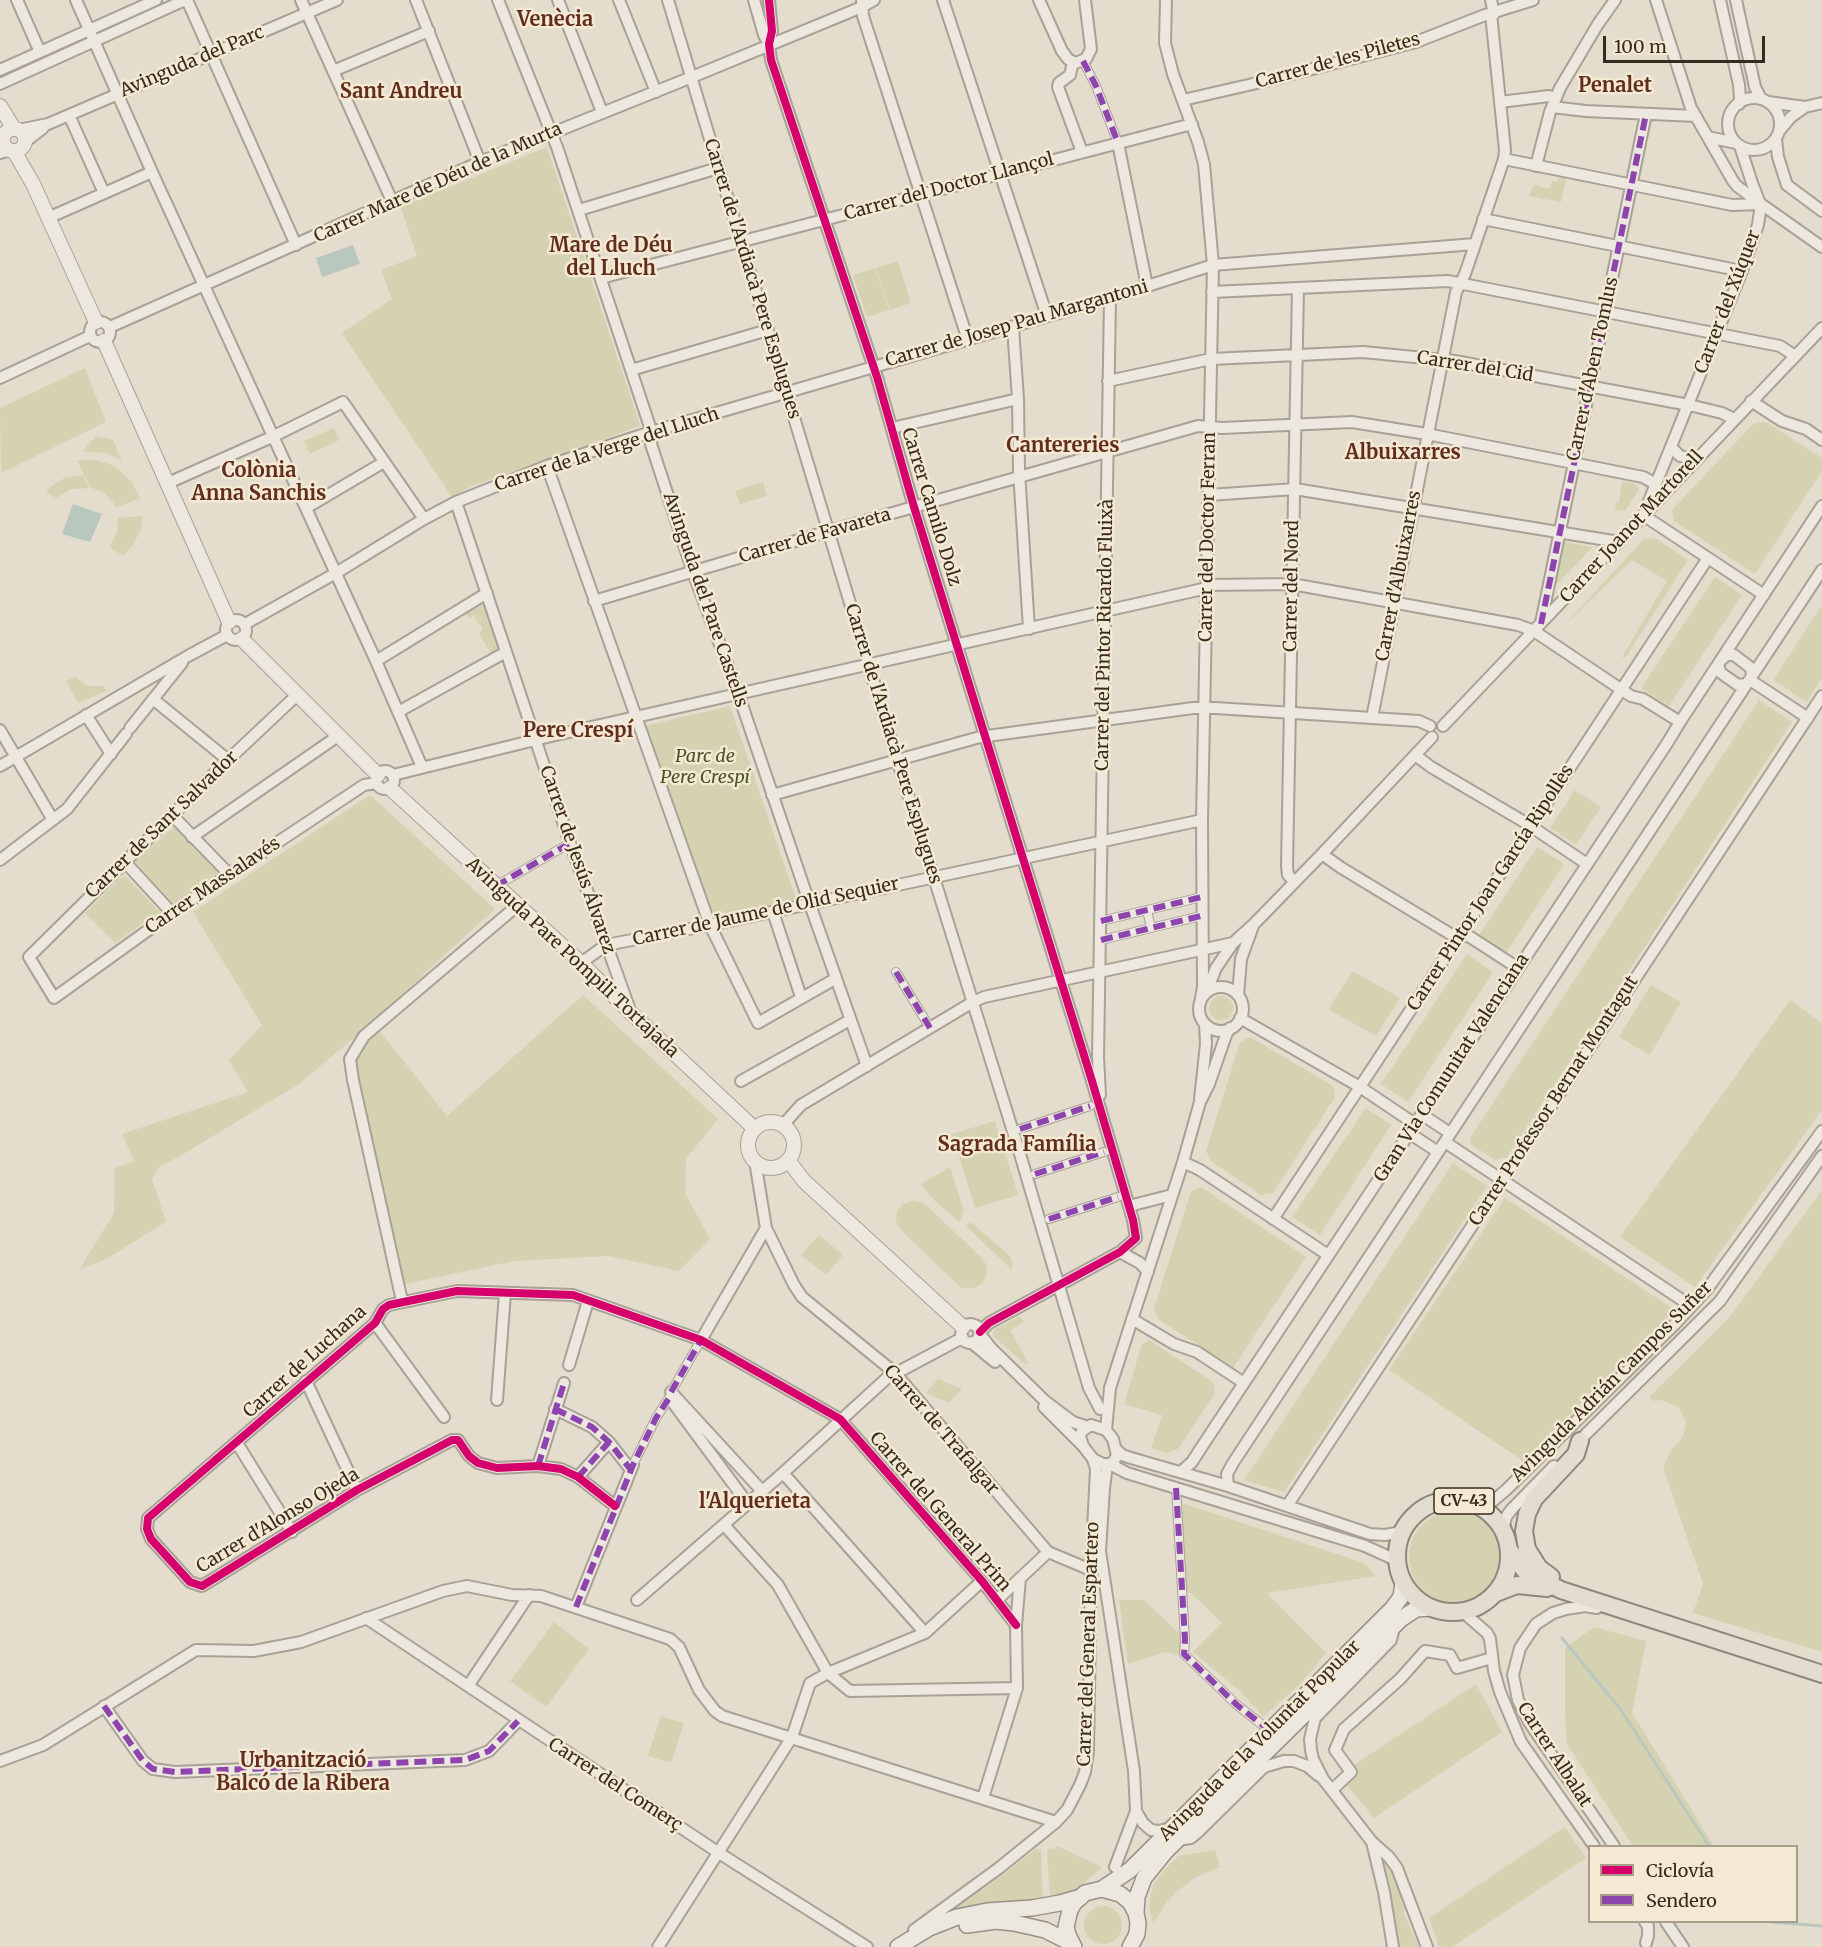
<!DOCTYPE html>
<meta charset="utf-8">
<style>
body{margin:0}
#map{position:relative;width:1822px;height:1947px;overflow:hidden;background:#e4dccd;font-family:Merriweather,serif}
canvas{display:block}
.legend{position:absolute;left:1588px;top:1845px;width:210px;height:78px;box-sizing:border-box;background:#f4ead3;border:2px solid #a89d8b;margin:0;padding:8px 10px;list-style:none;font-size:18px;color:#372a1e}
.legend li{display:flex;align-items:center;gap:12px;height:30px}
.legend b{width:30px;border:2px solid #a89d8b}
.scale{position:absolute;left:1603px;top:36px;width:162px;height:27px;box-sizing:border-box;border:3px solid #372a1e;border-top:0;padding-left:8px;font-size:18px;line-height:21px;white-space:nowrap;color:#372a1e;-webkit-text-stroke:4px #f4ead3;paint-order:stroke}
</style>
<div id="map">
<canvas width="1822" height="1947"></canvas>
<ul class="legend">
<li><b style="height:8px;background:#d6006c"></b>Ciclovía</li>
<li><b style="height:8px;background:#8e44ad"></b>Sendero</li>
</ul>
<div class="scale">100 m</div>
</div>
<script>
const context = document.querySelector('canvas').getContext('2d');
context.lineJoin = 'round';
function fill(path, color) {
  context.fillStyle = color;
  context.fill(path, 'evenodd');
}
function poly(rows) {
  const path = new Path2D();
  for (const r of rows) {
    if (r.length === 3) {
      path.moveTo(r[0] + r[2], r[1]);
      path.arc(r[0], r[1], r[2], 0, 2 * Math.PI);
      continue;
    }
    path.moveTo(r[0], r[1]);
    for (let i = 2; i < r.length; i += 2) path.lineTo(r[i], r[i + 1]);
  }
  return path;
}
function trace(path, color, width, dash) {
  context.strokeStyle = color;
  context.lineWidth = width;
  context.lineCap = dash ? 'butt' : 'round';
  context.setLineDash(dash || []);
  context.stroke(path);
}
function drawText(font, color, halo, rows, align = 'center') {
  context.font = font + ' Merriweather,serif';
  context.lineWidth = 5;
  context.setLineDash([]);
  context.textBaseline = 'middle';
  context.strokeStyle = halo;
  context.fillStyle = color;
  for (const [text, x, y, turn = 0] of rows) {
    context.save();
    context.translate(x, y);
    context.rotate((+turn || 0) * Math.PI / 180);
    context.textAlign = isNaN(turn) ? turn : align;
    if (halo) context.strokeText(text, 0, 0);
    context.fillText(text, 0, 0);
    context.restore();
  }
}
fill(poly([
 [547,147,640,425,637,427,470,487,452,497,342,333,392,299,381,270,417,256,401,207],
 [1559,177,1566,178,1561,202,1529,196,1534,185,1549,189,1552,181,1557,182],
 [898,261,911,303,890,310,876,268],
 [875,268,889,310,867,317,853,275],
 [85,368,106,422,1,473,0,408],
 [1766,422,1822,458,1822,471,1755,574,1674,521,1672,510,1754,423],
 [334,428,339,440,310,454,304,441],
 [96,436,113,440,122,461,106,453,83,451],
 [77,460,96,460,115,466,131,481,140,498,115,508,113,502,104,493,90,487],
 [83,475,89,488,71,489,56,498,46,491,51,486,65,478],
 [1622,481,1634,483,1639,489,1625,511,1615,510,1616,503,1619,503],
 [763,482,767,496,740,504,735,491],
 [142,516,141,529,133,545,126,553,123,556,110,547,117,532,118,518],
 [1655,538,1688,560,1625,658,1622,657,1667,581,1632,560,1562,628,1643,540],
 [1566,542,1592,547,1592,548,1557,584,1555,583,1564,543],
 [1715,577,1742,595,1669,706,1641,688],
 [484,604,498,649,490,657,489,652,490,651,479,634,483,629,480,624,479,625,474,615,469,618,466,613],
 [1822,605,1822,678,1807,702,1773,680],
 [75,677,88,686,104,686,106,691,78,703,66,681],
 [1759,700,1792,722,1507,1157,1495,1160,1470,1144,1470,1138],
 [730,706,796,899,713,920,644,726],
 [1575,790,1601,807,1576,845,1550,828],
 [370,795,495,909,355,1037,299,1084,180,1156,159,1167,152,1179,166,1222,106,1259,80,1269,114,1213,115,1168,134,1161,122,1134,248,1092,229,1060,262,1025,193,912],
 [176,825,218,873,174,904,135,862],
 [1537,847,1564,864,1506,953,1479,935],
 [124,875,160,912,115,943,85,913],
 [1467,954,1493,972,1408,1102,1381,1084],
 [1353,971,1400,998,1376,1036,1331,1011,1329,1008],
 [1651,985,1681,1002,1650,1055,1619,1037],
 [583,995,718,1119,686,1159,685,1193,710,1239,679,1271,608,1256,514,1261,405,1284,356,1077,357,1055,379,1030,447,1116],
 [1221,1008,12],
 [1790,1000,1822,1023,1822,1110,1695,1287,1620,1237],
 [1250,1037,1333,1086,1335,1097,1273,1193,1261,1195,1211,1161,1206,1151,1240,1042],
 [1366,1108,1391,1125,1320,1235,1292,1217],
 [995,1121,1018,1195,975,1208,952,1134],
 [1453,1163,1487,1186,1284,1492,1244,1480],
 [950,1167,964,1211,959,1222,932,1198,921,1184],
 [1201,1187,1306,1257,1233,1368,1158,1319,1154,1309,1191,1191],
 [1822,1190,1822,1652,1693,1613,1703,1584,1664,1470,1664,1465,1671,1450,1683,1437,1686,1422,1679,1408,1662,1400,1653,1401,1649,1397,1729,1318],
 [1505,1198,1675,1310,1523,1461,1389,1370],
 [913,1201,923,1203,929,1208,982,1258,987,1266,987,1274,982,1284,976,1287,968,1289,960,1287,900,1229,896,1222,897,1211,903,1204],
 [971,1222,1010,1256,1013,1266,1011,1269,966,1226],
 [819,1235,843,1255,826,1275,801,1255],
 [1020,1316,1024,1322,1010,1330,1028,1363,1026,1365,993,1336,994,1330],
 [1149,1340,1213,1382,1215,1393,1178,1449,1166,1453,1151,1448,1162,1415,1124,1404,1142,1344],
 [938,1379,962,1389,949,1403,926,1393],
 [1179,1502,1364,1563,1376,1576,1267,1593,1326,1653,1301,1683,1263,1717,1241,1692,1193,1652,1222,1623,1190,1592,1183,1597],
 [1455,1557,46],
 [1119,1600,1144,1600,1185,1639,1186,1646,1178,1655,1165,1652,1128,1664],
 [554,1622,589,1649,546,1707,510,1681],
 [1594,1627,1646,1641,1632,1713,1714,1846,1633,1846,1567,1744,1565,1715,1565,1648],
 [1476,1684,1502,1732,1374,1818,1339,1775],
 [661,1716,684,1723,671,1763,648,1756],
 [1565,1827,1586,1858,1452,1947,1439,1947,1429,1918],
 [1057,1846,1102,1867,1078,1889,1050,1899,1047,1851,1051,1848,1053,1850],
 [1041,1848,1043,1902,940,1917,977,1889,983,1890,1036,1849,1038,1850],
 [1215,1850,1220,1867,1196,1877,1176,1892,1167,1902,1153,1923,1149,1906,1151,1894,1153,1886,1163,1871,1178,1856],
 [1385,1857,1394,1870,1405,1896,1404,1914,1419,1947,1399,1947,1388,1885,1379,1859],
 [1103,1925,19]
]), '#d4d2b0');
fill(poly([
 [353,245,360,264,322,277,316,258],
 [73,504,102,514,90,542,62,534]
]), '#b9c8be');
trace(poly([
 [1562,1638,1621,1710,1709,1846],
 [1771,1922,1822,1926]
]), '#b9c8be', 3);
const pedestrian = poly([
 [1083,61,1096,86,1118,143],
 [496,886,570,843],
 [1147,910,1151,928],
 [1101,921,1202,897],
 [1101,940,1201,916],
 [896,972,930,1028],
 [1020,1129,1090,1106],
 [1035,1174,1104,1152],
 [1049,1219,1118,1197],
 [671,1392,701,1340],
 [633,1465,656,1418,669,1398],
 [1176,1488,1185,1639,1184,1654,1237,1705,1265,1727]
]);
const minor = poly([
 [17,0,40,52],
 [76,0,152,172,376,661,422,767],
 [187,0,296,245],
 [301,0,392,201],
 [416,0,480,162],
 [498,0,557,147,649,424,651,432,651,444,693,572,738,693,806,893,867,1066],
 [558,0,602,112],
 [619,0,656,92],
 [668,0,898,762,1020,1154,1089,1388,1100,1409],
 [754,0,764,35,769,44],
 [769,0,772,31,769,44,771,60,877,377,914,507,1092,1081,1133,1220,1136,1238,1120,1252,989,1323,980,1332],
 [862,0,863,16,968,340],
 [943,0,1047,316],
 [1039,0,1062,51,1068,59,1075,63,1086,59,1091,49,1085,0],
 [1166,0,1165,43,1173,74,1198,142,1204,164,1213,265,1202,820,1203,987,1201,998],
 [1491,0,1494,14],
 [1656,0,1691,108,1733,181,1737,186,1761,204,1822,247],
 [1720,0,1739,85,1740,98,1739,104],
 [1736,0,1755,87,1761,99],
 [1073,62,1070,75,1059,83,1058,87,1082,152],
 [0,70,156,0],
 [333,71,429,31],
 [0,84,185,0],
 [1754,124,26],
 [1183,100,1270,80,1416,42,1485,15,1533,0],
 [1500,102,1549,96,1556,98],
 [1768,102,1805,107,1791,117,1780,130],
 [1552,107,1586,111,1696,116],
 [1805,107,1822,103],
 [69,115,104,193],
 [18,130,48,124,69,115,337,0],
 [1708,137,1736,143],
 [0,139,4,136],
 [1776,139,1778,157,1787,185,1822,211],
 [25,142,43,128],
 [1118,143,1147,286],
 [1740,146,1752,183,1759,201],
 [0,153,10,150],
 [1504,159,1732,205,1761,204],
 [1536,166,1550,112,1560,88,1598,24,1615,0],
 [579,210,718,168],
 [48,218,152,172],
 [1483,219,1742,271],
 [601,278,1192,124],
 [1212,292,1448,281,1780,346,1795,356],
 [100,332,10],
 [110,327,480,162,692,77,862,7,874,0],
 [1013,327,1018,399,1019,471,1029,629],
 [631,370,768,330],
 [0,378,90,336],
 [1108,381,1211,359,1363,352,1455,361,1689,405,1722,413,1734,419],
 [1751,401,1782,421,1806,429,1822,440],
 [892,428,1018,399],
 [1671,447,1680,456,1695,460],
 [547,466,710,925,758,1023,835,979],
 [168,483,274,436,343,402,424,519],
 [1209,495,1295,489,1619,542],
 [456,502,570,843,630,1010],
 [1647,506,1742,271,1758,225,1761,204],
 [306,508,384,462],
 [1645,512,1649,519,1764,595],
 [1207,585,1292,584,1518,625,1534,631,1631,696,1643,699,1680,722],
 [594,601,819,534,1198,426,1222,428,1352,422,1427,434,1643,477,1656,484],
 [236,630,10],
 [1541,623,1646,114],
 [245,624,336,573,424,519,456,502,547,466,651,432,1110,298,1213,265,1475,244],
 [1727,655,1734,655,1751,668,1752,677,1746,684,1738,685,1721,673,1718,666,1720,661,1727,655],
 [376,661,487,593],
 [1750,680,1808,718],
 [297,695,228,760,29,957,54,998,172,913,266,850,364,785,376,783],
 [153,699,228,760],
 [398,712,506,652],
 [86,715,111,754],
 [1372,718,1456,292,1465,274,1504,159,1505,150,1491,14],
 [1443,726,1822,328],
 [130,728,182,663],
 [0,730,53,820],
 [1415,755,1431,767,1526,823,1587,864],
 [0,766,188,656,227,635],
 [385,780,9],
 [393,775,547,737,1207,588],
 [772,795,980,737,1193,708,1215,708,1372,718,1419,721,1430,726],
 [172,815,229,874],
 [192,837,338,736],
 [1322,854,1340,867,1452,935,1458,938,1467,935,1518,968],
 [0,860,67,809,126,734],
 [125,862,172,913],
 [1294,881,1288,875,1287,866,1298,288],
 [773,912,801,997],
 [581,963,606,945,720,923,1202,820],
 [1221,1009,22],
 [1207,991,1216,968,1233,943,1255,923,1322,854,1432,737],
 [1238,995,1241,959,1253,926],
 [1240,1018,1360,1087,1415,1124],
 [741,1081,850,1020],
 [1100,1095,1098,1057,1110,298],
 [1200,1099,1206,1044,1205,1024],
 [1421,1114,1450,1133],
 [783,1125,801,1105,973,1002,984,997,1233,943],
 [1409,1133,1438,1152],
 [1445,1142,1691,1306],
 [755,1161,766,1228,794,1285,802,1297,895,1373,1048,1552,1091,1570],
 [1183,1162,1200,1170,1328,1255],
 [1129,1206,1172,1195],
 [1273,1219,1708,558],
 [1120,1252,1140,1263,1148,1272],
 [402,1301,353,1080,350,1059,364,1036,518,905],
 [1132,1319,1174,1344,1197,1352,1244,1383],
 [375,1323,444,1417],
 [980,1334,977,1341,969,1343,964,1341,961,1334,965,1325,971,1324,977,1326,980,1334,991,1348,1045,1401,1073,1422,1088,1427],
 [701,1340,766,1228],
 [972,1343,995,1362],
 [569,1365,588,1301],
 [306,1381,357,1490],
 [671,1392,762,1491],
 [497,1400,505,1293],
 [671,1400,748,1504],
 [1044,1407,1083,1446],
 [555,1409,592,1427,609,1442,631,1470],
 [1091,1425,1106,1430,1113,1439,1117,1455,1114,1461,1110,1464,1103,1464,1093,1459,1083,1446,1080,1436,1082,1431,1091,1425],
 [1106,1430,1110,1388,1183,1162,1200,1102,1209,1084,1226,1035,1230,1028],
 [237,1443,292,1532],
 [1576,1444,1720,1301,1822,1156],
 [1117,1450,1122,1455,1131,1458,1228,1486,1370,1534,1385,1535,1396,1533,1404,1528],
 [1110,1464,1127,1473,1365,1546,1396,1560],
 [1107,1465,1104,1488,1100,1551,1134,1771,1136,1811,1115,1867],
 [538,1466,564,1383],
 [1181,1472,1192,1462,1201,1448,1668,742,1680,722,1822,506],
 [783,1473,925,1633],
 [578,1477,609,1442],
 [1228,1486,1227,1474,1233,1463,1822,570],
 [1478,1505,1493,1501,1506,1490,1675,1324,1708,1288,1822,1131],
 [615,1506,578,1477,561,1469,538,1466,497,1468,478,1463,469,1456,458,1440,452,1440,357,1490,202,1586,190,1582,151,1539,147,1529,148,1518,375,1323,383,1309,389,1305,457,1291,573,1295,701,1340,840,1419,982,1581,1016,1625],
 [1287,1506,1822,696],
 [724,1525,778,1585,828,1673,850,1691,1017,1688],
 [1503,1530,1506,1517,1511,1510,1554,1466],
 [637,1600,783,1473,887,1378,962,1338],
 [997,1600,1048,1552],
 [576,1607,633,1465],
 [1597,1608,1585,1606,1566,1609,1553,1613,1536,1624,1520,1648,1513,1675,1518,1700,1529,1722,1614,1846],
 [1463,1612,1487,1633,1490,1639,1494,1671,1500,1692,1521,1742,1594,1846],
 [366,1618,719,1853,867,1947],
 [1394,1627,1391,1640,1315,1718,1310,1739,1311,1750,1313,1759,1323,1779,1372,1842,1389,1857,1397,1868,1427,1947],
 [468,1686,529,1595],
 [104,1706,143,1761,153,1769,175,1772,465,1760,489,1751,518,1721],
 [0,1761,43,1745,196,1650,254,1651,301,1642,443,1591,467,1586,512,1595,541,1596,670,1639,679,1647,699,1690,715,1711,722,1716,1056,1822],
 [1332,1790,1351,1772,1335,1750,1344,1729,1400,1679,1425,1651,1450,1655,1457,1668,1492,1658],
 [983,1798,1017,1688,1016,1625,1020,1578],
 [1136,1811,1143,1823,1151,1830,1159,1831,1171,1828],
 [1177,1840,1191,1838,1198,1832,1264,1767,1284,1761,1294,1761,1307,1766,1319,1776],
 [1372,1842,1384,1892,1393,1947],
 [1645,1922,1648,1926,1648,1936,1646,1943],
 [1666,1922,1683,1947],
 [914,1930,999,1868,1056,1822,1067,1810,1080,1785,1085,1772,1088,1751,1091,1570,1096,1469,1093,1459],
 [658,1947,792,1737,810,1683,828,1673,925,1633,982,1581]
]);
const tertiary = poly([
 [0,106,14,129],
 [14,140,11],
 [14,151,33,184,96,322],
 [104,341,229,622],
 [242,639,378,775],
 [390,788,581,963,631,1013,755,1129],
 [771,1145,23],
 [788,1160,804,1181,963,1327]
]);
const secondary = poly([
 [1102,1889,1130,1870,1392,1609,1401,1597,1403,1583],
 [1136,1913,1137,1897,1144,1878,1165,1852,1401,1619,1416,1609,1431,1608],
 [967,1925,996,1921,1014,1923,1045,1930,1071,1943],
 [898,1947,929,1928,957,1917,987,1911,1032,1908,1060,1903,1081,1897],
 [1074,1947,1068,1935,1066,1927,1070,1910,1074,1903,1085,1893,1102,1889,1120,1894,1130,1902,1136,1913,1138,1923,1137,1934,1130,1947]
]);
const primary = poly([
 [1453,1556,56],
 [1509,1550,1526,1572,1561,1590,1822,1674],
 [1551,1577,1539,1568,1527,1549,1524,1531,1527,1514,1534,1499,1576,1454,1580,1441],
 [1496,1593,1517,1585,1547,1588]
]);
trace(pedestrian, '#a9a196', 10);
trace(minor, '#a9a196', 14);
trace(tertiary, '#a9a196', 16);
trace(secondary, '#989186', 18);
trace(primary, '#8e877d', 20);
trace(pedestrian, '#ece7df', 8);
trace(minor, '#ece7df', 10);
trace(tertiary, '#ece7df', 14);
trace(secondary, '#ece7df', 15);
trace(primary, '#e3ddd0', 16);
trace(poly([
 [1083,61,1096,86,1118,143],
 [1541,624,1646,114],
 [496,886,570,843],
 [1101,921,1202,897],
 [1101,940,1201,916],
 [896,972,930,1028],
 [1020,1129,1090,1106],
 [1035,1174,1104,1152],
 [1049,1219,1118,1197],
 [671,1392,701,1340],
 [555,1409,592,1427,609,1442,631,1470],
 [538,1466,564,1383],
 [578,1477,609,1442],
 [1176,1488,1185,1639,1184,1654,1237,1705,1265,1727],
 [576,1607,633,1465,656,1418,669,1398],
 [104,1706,143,1761,153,1769,175,1772,465,1760,489,1751,518,1721]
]), '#8e44ad', 6, [12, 6]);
trace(poly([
 [769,0,772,31,769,44,771,60,877,377,914,507,1092,1081,1133,1220,1136,1238,1120,1252,989,1323,980,1332],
 [615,1506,578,1477,561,1469,538,1466,497,1468,478,1463,469,1456,458,1440,452,1440,357,1490,202,1586,190,1582,151,1539,147,1529,148,1518,375,1323,383,1309,389,1305,457,1291,573,1295,701,1340,840,1419,982,1581,1016,1625]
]), '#d6006c', 8);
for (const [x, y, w] of [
 [1464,1501,60]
]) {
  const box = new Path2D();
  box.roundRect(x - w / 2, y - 13, w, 26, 4.5);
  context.fillStyle = '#f4ead3';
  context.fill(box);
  trace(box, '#372a1e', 1.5);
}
drawText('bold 16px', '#372a1e', null, [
 ["CV-43",1464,1501]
]);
drawText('18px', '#372a1e', '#f4ead3', [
 ["Carrer de les Piletes",1338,61,-15],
 ["Avinguda del Parc",192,62,-23],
 ["Carrer Mare de Déu de la Murta",438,183,-24],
 ["Carrer del Doctor Llançol",949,187,-15],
 ["Carrer de l'Ardiacà Pere Esplugues",752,279,73],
 ["Carrer del Xúquer",1728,302,-69],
 ["Carrer de Josep Pau Margantoni",1017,324,-16],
 ["Carrer del Cid",1475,367,9],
 ["Carrer d'Aben Tomlus",1593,369,-78],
 ["Carrer de la Verge del Lluch",607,450,-18],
 ["Carrer Camilo Dolz",931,507,73],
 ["Carrer Joanot Martorell",1632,527,-47],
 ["Carrer de Favareta",815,536,-16],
 ["Carrer del Doctor Ferran",1208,537,-89],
 ["Carrer d'Albuixarres",1399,576,-79],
 ["Carrer del Nord",1292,586,-89],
 ["Avinguda del Pare Castells",705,600,71],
 ["Carrer del Pintor Ricardo Fluixà",1105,635,-89],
 ["Carrer de l'Ardiacà Pere Esplugues",893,744,73],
 ["Carrer de Sant Salvador",162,825,-44],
 ["Carrer de Jesús Álvarez",577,860,71],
 ["Carrer Massalavés",213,886,-34],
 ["Carrer Pintor Joan García Ripollès",1491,888,-57],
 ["Carrer de Jaume de Olid Sequier",766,912,-12],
 ["Avinguda Pare Pompili Tortajada",572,958,43],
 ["Gran Via Comunitat Valenciana",1452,1068,-57],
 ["Carrer Professor Bernat Montagut",1554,1101,-57],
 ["Carrer de Luchana",305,1362,-42],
 ["Avinguda Adrián Campos Suñer",1612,1382,-45],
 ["Carrer de Trafalgar",941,1430,49],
 ["Carrer del General Prim",940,1512,49],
 ["Carrer d'Alonso Ojeda",278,1521,-31],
 ["Carrer del General Espartero",1089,1644,-88],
 ["Avinguda de la Voluntat Popular",1260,1741,-45],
 ["Carrer Albalat",1554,1755,57],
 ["Carrer del Comerç",615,1785,33]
]);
drawText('italic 18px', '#485326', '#f4ead3', [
 ["Parc de",705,757],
 ["Pere Crespí",705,778]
]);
drawText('bold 20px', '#622c1f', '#f4ead3', [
 ["Venècia",555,20],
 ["Penalet",1615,86],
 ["Sant Andreu",401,92],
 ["Mare de Déu",611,246],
 ["del Lluch",611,269],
 ["Cantereries",1063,446],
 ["Albuixarres",1403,453],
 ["Colònia",259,471],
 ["Anna Sanchis",259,494],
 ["Pere Crespí",578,731],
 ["Sagrada Família",1017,1145],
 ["l'Alquerieta",755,1502],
 ["Urbanització",303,1761],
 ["Balcó de la Ribera",303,1784]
]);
</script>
